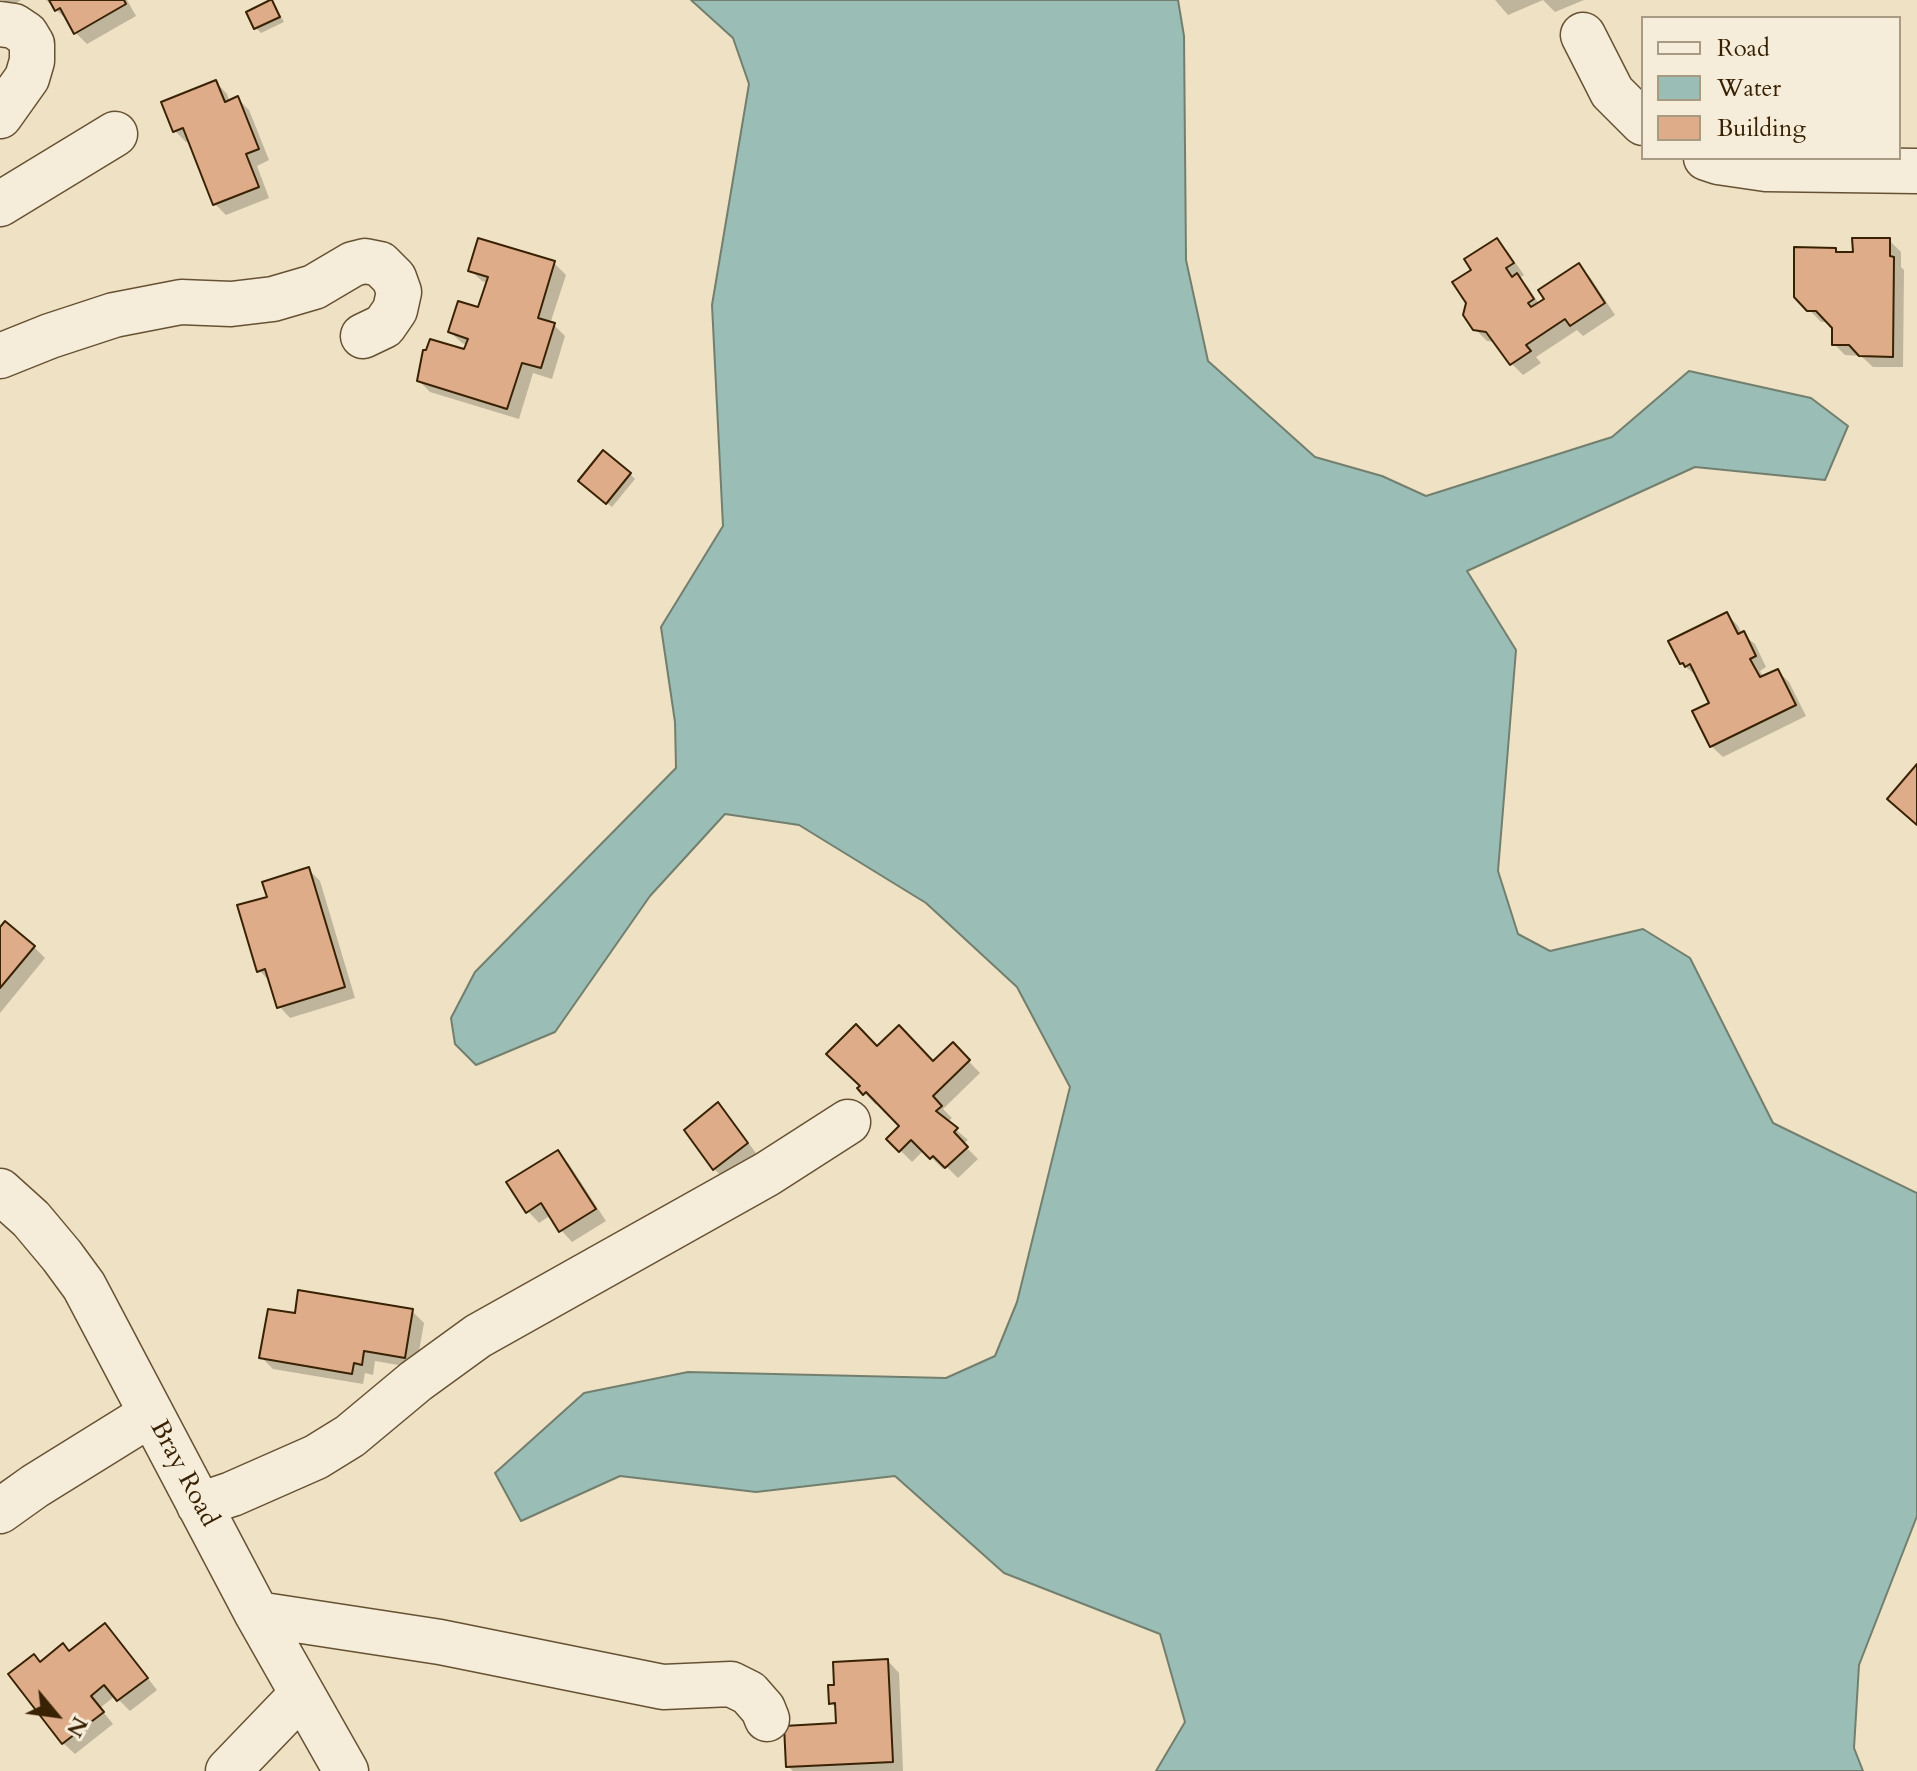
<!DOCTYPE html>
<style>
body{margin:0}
#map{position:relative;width:1917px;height:1771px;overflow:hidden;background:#efe1c4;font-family:Cardo,serif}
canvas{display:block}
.legend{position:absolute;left:1641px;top:16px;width:260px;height:144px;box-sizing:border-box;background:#f5ecd9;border:2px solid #a99b83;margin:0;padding:10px 14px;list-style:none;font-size:24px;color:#382203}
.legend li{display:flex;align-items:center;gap:16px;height:40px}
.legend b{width:40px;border:2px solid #a99b83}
.north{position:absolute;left:16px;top:1675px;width:80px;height:80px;-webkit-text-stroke:6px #f5ecd9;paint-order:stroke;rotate:119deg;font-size:22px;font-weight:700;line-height:32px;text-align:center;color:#382203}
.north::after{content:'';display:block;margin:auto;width:28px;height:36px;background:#382203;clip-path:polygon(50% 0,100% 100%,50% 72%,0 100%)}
</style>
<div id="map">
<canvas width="1917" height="1771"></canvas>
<ul class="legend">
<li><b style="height:10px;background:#f5ecd9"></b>Road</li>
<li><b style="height:22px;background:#9abdb5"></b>Water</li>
<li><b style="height:22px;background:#deac89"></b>Building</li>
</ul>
<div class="north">N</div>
</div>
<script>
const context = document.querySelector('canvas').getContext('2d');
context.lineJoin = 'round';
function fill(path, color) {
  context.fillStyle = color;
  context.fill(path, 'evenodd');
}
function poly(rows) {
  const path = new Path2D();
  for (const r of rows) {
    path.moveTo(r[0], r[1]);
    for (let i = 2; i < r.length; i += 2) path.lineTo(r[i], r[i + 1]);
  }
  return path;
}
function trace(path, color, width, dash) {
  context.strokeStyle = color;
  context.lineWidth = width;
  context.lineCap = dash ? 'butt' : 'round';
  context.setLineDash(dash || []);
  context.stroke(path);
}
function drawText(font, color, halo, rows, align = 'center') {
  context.font = font + ' Cardo,serif';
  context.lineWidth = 6;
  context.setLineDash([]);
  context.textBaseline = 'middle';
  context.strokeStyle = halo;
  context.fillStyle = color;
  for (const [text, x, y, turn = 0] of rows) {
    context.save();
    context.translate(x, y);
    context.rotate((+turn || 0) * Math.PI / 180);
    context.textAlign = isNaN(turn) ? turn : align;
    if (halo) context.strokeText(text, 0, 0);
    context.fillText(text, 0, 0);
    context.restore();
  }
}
const water = poly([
 [691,0,1178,0,1184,36,1186,260,1208,361,1315,457,1382,476,1426,496,1612,437,1689,371,1811,398,1848,426,1825,480,1695,467,1467,571,1516,650,1498,871,1518,934,1550,951,1643,929,1690,958,1773,1123,1917,1193,1917,1516,1859,1665,1854,1748,1863,1771,1156,1771,1185,1722,1160,1634,1004,1573,895,1476,756,1492,620,1476,521,1521,495,1473,584,1393,688,1372,946,1378,995,1356,1017,1302,1070,1087,1017,987,926,903,799,825,725,814,650,896,555,1032,476,1065,455,1044,451,1018,475,972,676,768,675,722,661,627,723,526,712,305,749,84,733,38,691,0]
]);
fill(water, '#9abdb5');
trace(water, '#737f6e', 2);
fill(poly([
 [3,0,21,0,10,7],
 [46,0,127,0,136,16,87,44,76,33,68,21],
 [1495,0,1584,0,1555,12,1543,0,1508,15],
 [271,2,276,7,284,22,261,33,256,28],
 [216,82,227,94,230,102,238,99,249,110,269,160,257,166,269,198,226,215,215,204,190,141,186,142,175,131],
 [479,240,554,263,566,275,550,324,554,325,565,336,552,379,533,373,519,419,430,392,419,381,466,351,468,345,462,343,450,332,479,310,488,283,482,281,470,270],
 [1497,240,1508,252,1524,275,1519,278,1528,287,1539,304,1579,266,1590,277,1615,315,1583,336,1577,330,1536,357,1541,363,1523,375,1511,363,1496,342,1487,341,1475,329,1473,270],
 [1889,240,1901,252,1901,267,1904,270,1903,367,1873,367,1861,356,1845,355,1834,344,1834,327,1829,322,1821,322,1796,296,1835,250,1839,254,1855,254],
 [630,474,635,479,612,507,586,486],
 [1727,614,1738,626,1742,634,1755,644,1766,667,1760,671,1764,678,1778,671,1789,682,1806,716,1723,757,1711,746,1712,704,1699,678,1681,663],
 [308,869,320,881,355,998,290,1018,279,1006,271,983,259,970,269,898],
 [0,930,34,947,45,958,0,1013],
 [953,1045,980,1073,943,1109,952,1118,947,1122,968,1140,963,1144,978,1159,958,1178,946,1166,943,1169,924,1150,912,1162,889,1139,901,1126,878,1102,876,1105,860,1088,878,1049,934,1063],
 [718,1105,729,1116,758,1156,726,1180,714,1169],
 [558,1152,569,1164,606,1221,572,1242,561,1230,551,1215,539,1223,528,1211],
 [412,1311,424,1323,416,1368,375,1361,373,1375,365,1373,363,1384,273,1369,261,1357,297,1315],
 [105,1626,116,1637,157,1690,130,1711,115,1696,100,1708,113,1724,75,1754,63,1743,70,1653],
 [888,1661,899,1673,903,1771,793,1771,788,1766,838,1725,837,1709,831,1703]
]), '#0003');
const building = poly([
 [49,0,124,0,126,4,74,34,60,8,55,11,49,0],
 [270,0,272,0,280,17,254,29,246,12,270,0],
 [216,80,225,102,238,96,259,149,246,154,259,187,213,205,183,128,173,132,161,102,216,80],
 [478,238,555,261,538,318,555,323,541,368,522,363,507,409,417,381,423,350,426,350,430,339,464,349,468,339,448,332,458,301,478,307,488,277,468,271,478,238],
 [1497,238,1514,263,1506,268,1512,277,1517,273,1534,299,1528,303,1531,307,1544,299,1538,290,1579,263,1605,303,1570,326,1565,319,1526,345,1531,351,1510,365,1486,332,1473,330,1463,315,1466,303,1452,282,1471,270,1464,259,1497,238],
 [1852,238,1890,238,1890,256,1894,257,1893,357,1859,356,1849,345,1832,345,1832,328,1816,311,1807,311,1794,297,1794,247,1836,248,1836,252,1853,252,1852,238],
 [603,450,631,473,606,504,578,481,603,450],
 [1727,612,1738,634,1744,631,1756,656,1750,659,1760,677,1778,669,1796,705,1710,747,1692,711,1709,703,1690,664,1685,667,1683,663,1680,664,1668,641,1727,612],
 [1917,764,1917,825,1887,799,1917,764],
 [309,867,345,987,277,1008,265,969,257,972,237,905,267,897,262,882,309,867],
 [5,921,35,946,0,988,0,927,5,921],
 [856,1024,877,1046,899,1025,933,1061,953,1042,970,1060,933,1096,942,1106,936,1111,958,1128,954,1132,968,1147,945,1168,933,1156,930,1159,911,1140,899,1152,886,1139,899,1126,866,1092,863,1095,857,1088,860,1086,826,1054,856,1024],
 [718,1102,748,1143,713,1170,684,1130,718,1102],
 [558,1150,596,1209,559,1232,541,1203,526,1213,506,1182,558,1150],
 [298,1290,413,1309,405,1358,364,1351,362,1365,354,1363,352,1374,259,1358,268,1309,295,1313,298,1290],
 [105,1623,148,1678,117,1701,104,1685,91,1696,104,1712,62,1744,8,1674,34,1654,40,1662,63,1643,69,1651,105,1623],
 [888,1659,893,1762,786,1767,784,1726,836,1723,835,1703,829,1704,828,1685,834,1685,833,1662,888,1659]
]);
fill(building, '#deac89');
trace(building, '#382203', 2);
const minor = poly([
 [0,24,14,26,26,34,32,44,32,61,27,78,0,116],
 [1583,35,1612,92,1643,123],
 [1706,158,1718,162,1766,169,1917,171],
 [0,204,115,134],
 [0,356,50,336,114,315,181,302,231,304,273,299,314,287,353,264,365,261,380,264,394,278,399,292,395,310,384,326,363,336],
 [0,1191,31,1219,62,1256,84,1286,257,1614,346,1771],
 [199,1505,232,1494,316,1457,350,1436,416,1381,478,1336,767,1174,848,1122],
 [0,1511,35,1486,151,1414],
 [257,1614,440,1642,663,1687,731,1684,749,1693,763,1709,767,1719],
 [228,1771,302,1694]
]);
trace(minor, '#665233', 47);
trace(minor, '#f5ecd9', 44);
drawText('26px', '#382203', '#f5ecd9', [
 ["Bray Road",183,1474,62]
]);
</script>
